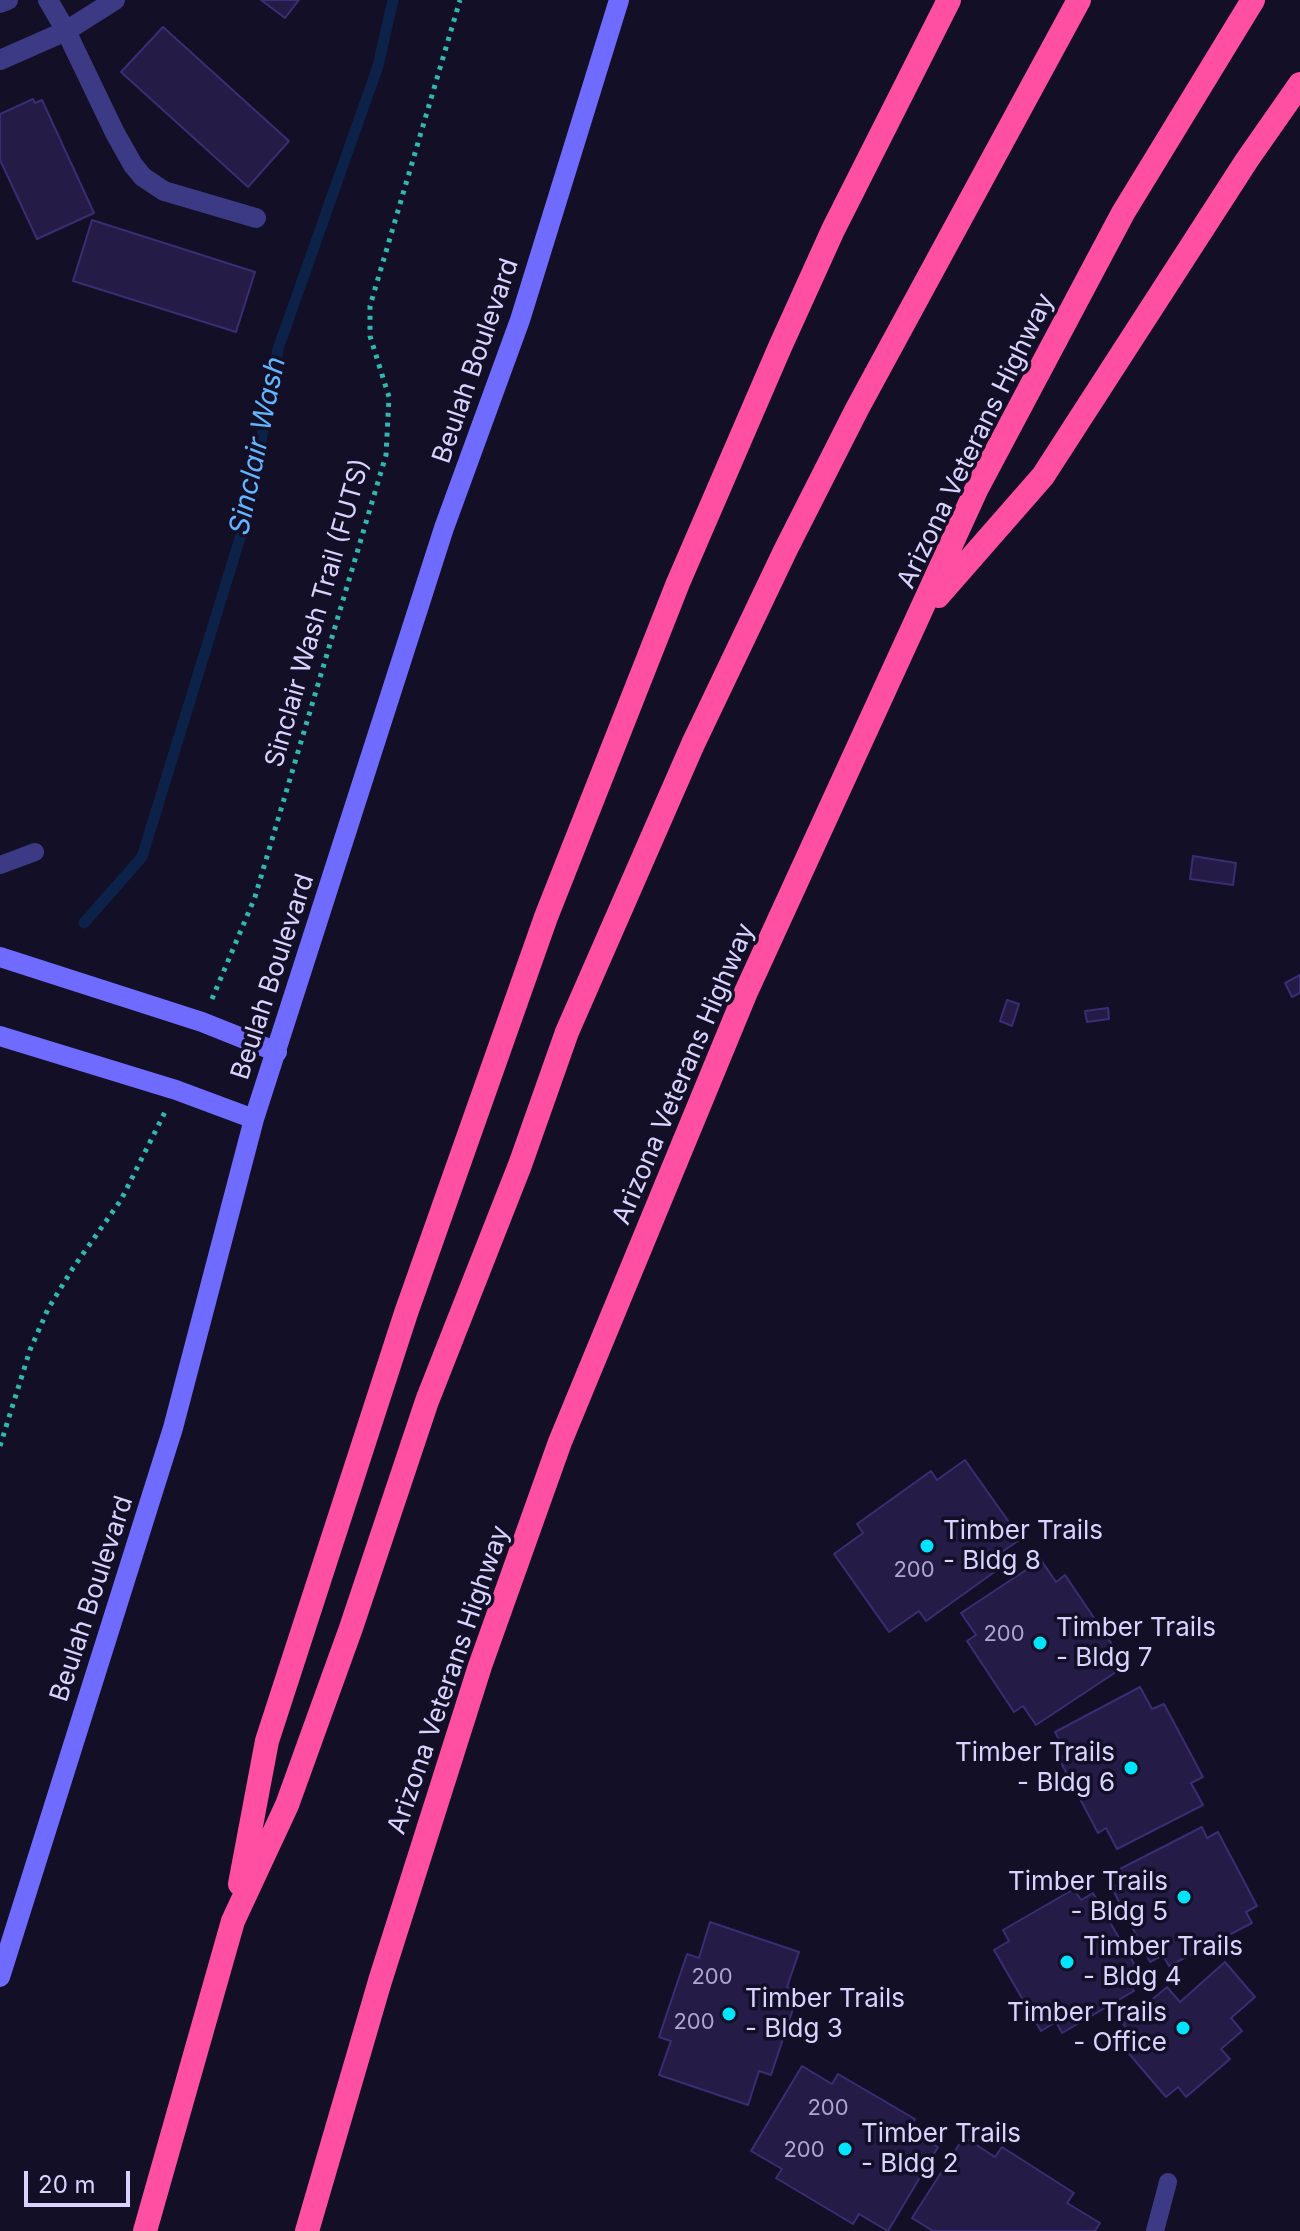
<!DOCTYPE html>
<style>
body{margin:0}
#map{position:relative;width:1300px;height:2231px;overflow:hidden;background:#130f26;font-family:Inter,sans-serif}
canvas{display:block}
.scale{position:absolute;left:24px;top:2171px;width:106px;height:36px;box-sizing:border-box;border:4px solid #d9d4ff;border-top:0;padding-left:10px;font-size:24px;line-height:28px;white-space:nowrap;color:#d9d4ff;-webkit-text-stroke:6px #130f26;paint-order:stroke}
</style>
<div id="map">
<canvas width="1300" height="2231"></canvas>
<div class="scale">20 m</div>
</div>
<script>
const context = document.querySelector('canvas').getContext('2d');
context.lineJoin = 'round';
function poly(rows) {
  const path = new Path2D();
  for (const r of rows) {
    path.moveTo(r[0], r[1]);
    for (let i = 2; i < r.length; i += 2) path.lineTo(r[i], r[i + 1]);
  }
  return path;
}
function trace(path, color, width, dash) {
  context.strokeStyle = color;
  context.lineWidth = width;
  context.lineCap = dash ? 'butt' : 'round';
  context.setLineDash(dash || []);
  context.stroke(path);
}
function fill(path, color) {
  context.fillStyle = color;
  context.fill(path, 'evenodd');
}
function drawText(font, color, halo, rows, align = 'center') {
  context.font = font + ' Inter,sans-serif';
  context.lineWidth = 7;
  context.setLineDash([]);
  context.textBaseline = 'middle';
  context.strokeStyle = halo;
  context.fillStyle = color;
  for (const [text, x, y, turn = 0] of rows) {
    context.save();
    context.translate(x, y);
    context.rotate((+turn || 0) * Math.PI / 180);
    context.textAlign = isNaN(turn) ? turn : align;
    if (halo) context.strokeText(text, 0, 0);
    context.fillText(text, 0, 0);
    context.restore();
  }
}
trace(poly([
 [84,923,142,857,255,489,261,442,278,349,378,66,393,0]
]), '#0c2248', 11);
const building = poly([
 [261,0,299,0,285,18,261,0],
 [163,27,289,141,248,187,121,72,163,27],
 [33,99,35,103,42,100,94,213,37,239,0,160,0,114,33,99],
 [92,220,255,272,236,332,73,281,92,220],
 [1193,856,1236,863,1233,885,1190,879,1193,856],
 [1300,975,1300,993,1292,997,1285,983,1300,975],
 [1007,1000,1019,1004,1012,1026,1000,1021,1007,1000],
 [1108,1008,1109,1019,1087,1022,1085,1011,1108,1008],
 [965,1460,1021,1539,993,1558,1000,1568,926,1621,919,1611,889,1632,834,1554,863,1533,857,1524,931,1471,937,1480,965,1460],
 [1041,1560,1056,1582,1065,1575,1113,1646,1103,1652,1116,1672,1036,1725,1023,1706,1014,1712,967,1641,976,1635,961,1613,1041,1560],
 [1140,1687,1152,1709,1164,1704,1203,1777,1191,1783,1203,1805,1117,1849,1106,1828,1098,1833,1059,1759,1067,1754,1055,1732,1140,1687],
 [1202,1827,1207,1838,1218,1832,1257,1906,1246,1912,1252,1923,1169,1966,1163,1955,1150,1962,1112,1888,1124,1881,1118,1870,1202,1827],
 [1074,1889,1081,1900,1093,1893,1140,1974,1128,1981,1134,1991,1062,2033,1056,2022,1041,2031,994,1950,1009,1941,1003,1930,1074,1889],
 [710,1922,799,1952,787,1987,799,1991,771,2075,759,2071,748,2105,659,2075,671,2041,659,2037,687,1954,699,1958,710,1922],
 [1225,1962,1255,1997,1231,2018,1242,2031,1221,2049,1230,2059,1186,2097,1178,2087,1166,2097,1125,2049,1137,2040,1123,2024,1167,1987,1180,2002,1225,1962],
 [802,2066,832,2084,838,2074,915,2119,909,2130,938,2147,888,2231,859,2214,853,2224,776,2178,782,2169,751,2151,802,2066],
 [964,2137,995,2157,1002,2147,1074,2193,1067,2203,1100,2223,1095,2231,933,2231,912,2218,964,2137]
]);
fill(building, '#241b47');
trace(building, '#3b2d73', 2);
trace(poly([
 [212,999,255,897,386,455,389,397,370,336,370,306,460,0],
 [0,1446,30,1350,48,1309,73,1268,121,1200,165,1112]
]), '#2fb8b0', 5, [4, 6]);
trace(poly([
 [0,865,35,852],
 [1155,2231,1168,2182]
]), '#3d3a85', 18);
trace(poly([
 [48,0,66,31,115,133,133,165,143,177,164,191,256,218],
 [0,3,8,0],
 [0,60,66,31,115,0]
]), '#3d3a85', 20);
trace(poly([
 [0,957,202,1022,277,1052],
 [0,1036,176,1090,254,1119],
 [0,1977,173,1428,254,1119,444,528,520,320,619,0]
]), '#6f6bff', 20);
trace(poly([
 [938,596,1043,476,1247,160,1300,84],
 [240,1884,267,1741,406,1313,546,917,678,583,780,347,833,230,949,0],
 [145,2231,233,1921,287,1805,351,1628,427,1401,520,1165,567,1032,693,744,786,549,857,409,1079,0],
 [307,2231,380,1981,480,1666,560,1442,746,992,977,488,1123,213,1253,0]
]), '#ff4fa3', 24);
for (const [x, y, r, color] of [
 [927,1546,8,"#00e5ff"],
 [1040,1643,8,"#00e5ff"],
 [1131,1768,8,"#00e5ff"],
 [1184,1897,8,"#00e5ff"],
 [1067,1962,8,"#00e5ff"],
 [729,2014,8,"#00e5ff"],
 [1183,2028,8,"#00e5ff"],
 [845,2149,8,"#00e5ff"]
]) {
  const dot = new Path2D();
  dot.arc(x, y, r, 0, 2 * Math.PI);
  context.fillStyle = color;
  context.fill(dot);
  trace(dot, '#130f26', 3);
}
drawText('22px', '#aca6d1', null, [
 ["200",914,1570],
 ["200",1004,1634],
 ["200",712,1977],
 ["200",694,2022],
 ["200",828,2108],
 ["200",804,2150]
]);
drawText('26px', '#d9d4ff', '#130f26', [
 ["Beulah Boulevard",476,361,-71],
 ["Arizona Veterans Highway",976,441,-64],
 ["Sinclair Wash Trail (FUTS)",318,613,-74],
 ["Beulah Boulevard",273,977,-72],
 ["Arizona Veterans Highway",684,1074,-67],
 ["Beulah Boulevard",92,1599,-72],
 ["Arizona Veterans Highway",449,1680,-71]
]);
drawText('26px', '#d9d4ff', '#130f26', [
 ["Timber Trails",943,1531],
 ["- Bldg 8",943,1561],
 ["Timber Trails",1056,1628],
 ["- Bldg 7",1056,1658],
 ["Timber Trails",1115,1753,"right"],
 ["- Bldg 6",1115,1783,"right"],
 ["Timber Trails",1168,1882,"right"],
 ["- Bldg 5",1168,1912,"right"],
 ["Timber Trails",1083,1947],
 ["- Bldg 4",1083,1977],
 ["Timber Trails",745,1999],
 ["- Bldg 3",745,2029],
 ["Timber Trails",1167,2013,"right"],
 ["- Office",1167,2043,"right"],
 ["Timber Trails",861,2134],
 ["- Bldg 2",861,2164]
], 'left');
drawText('italic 28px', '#62b6ff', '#130f26', [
 ["Sinclair Wash",258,446,-78]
]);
</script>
